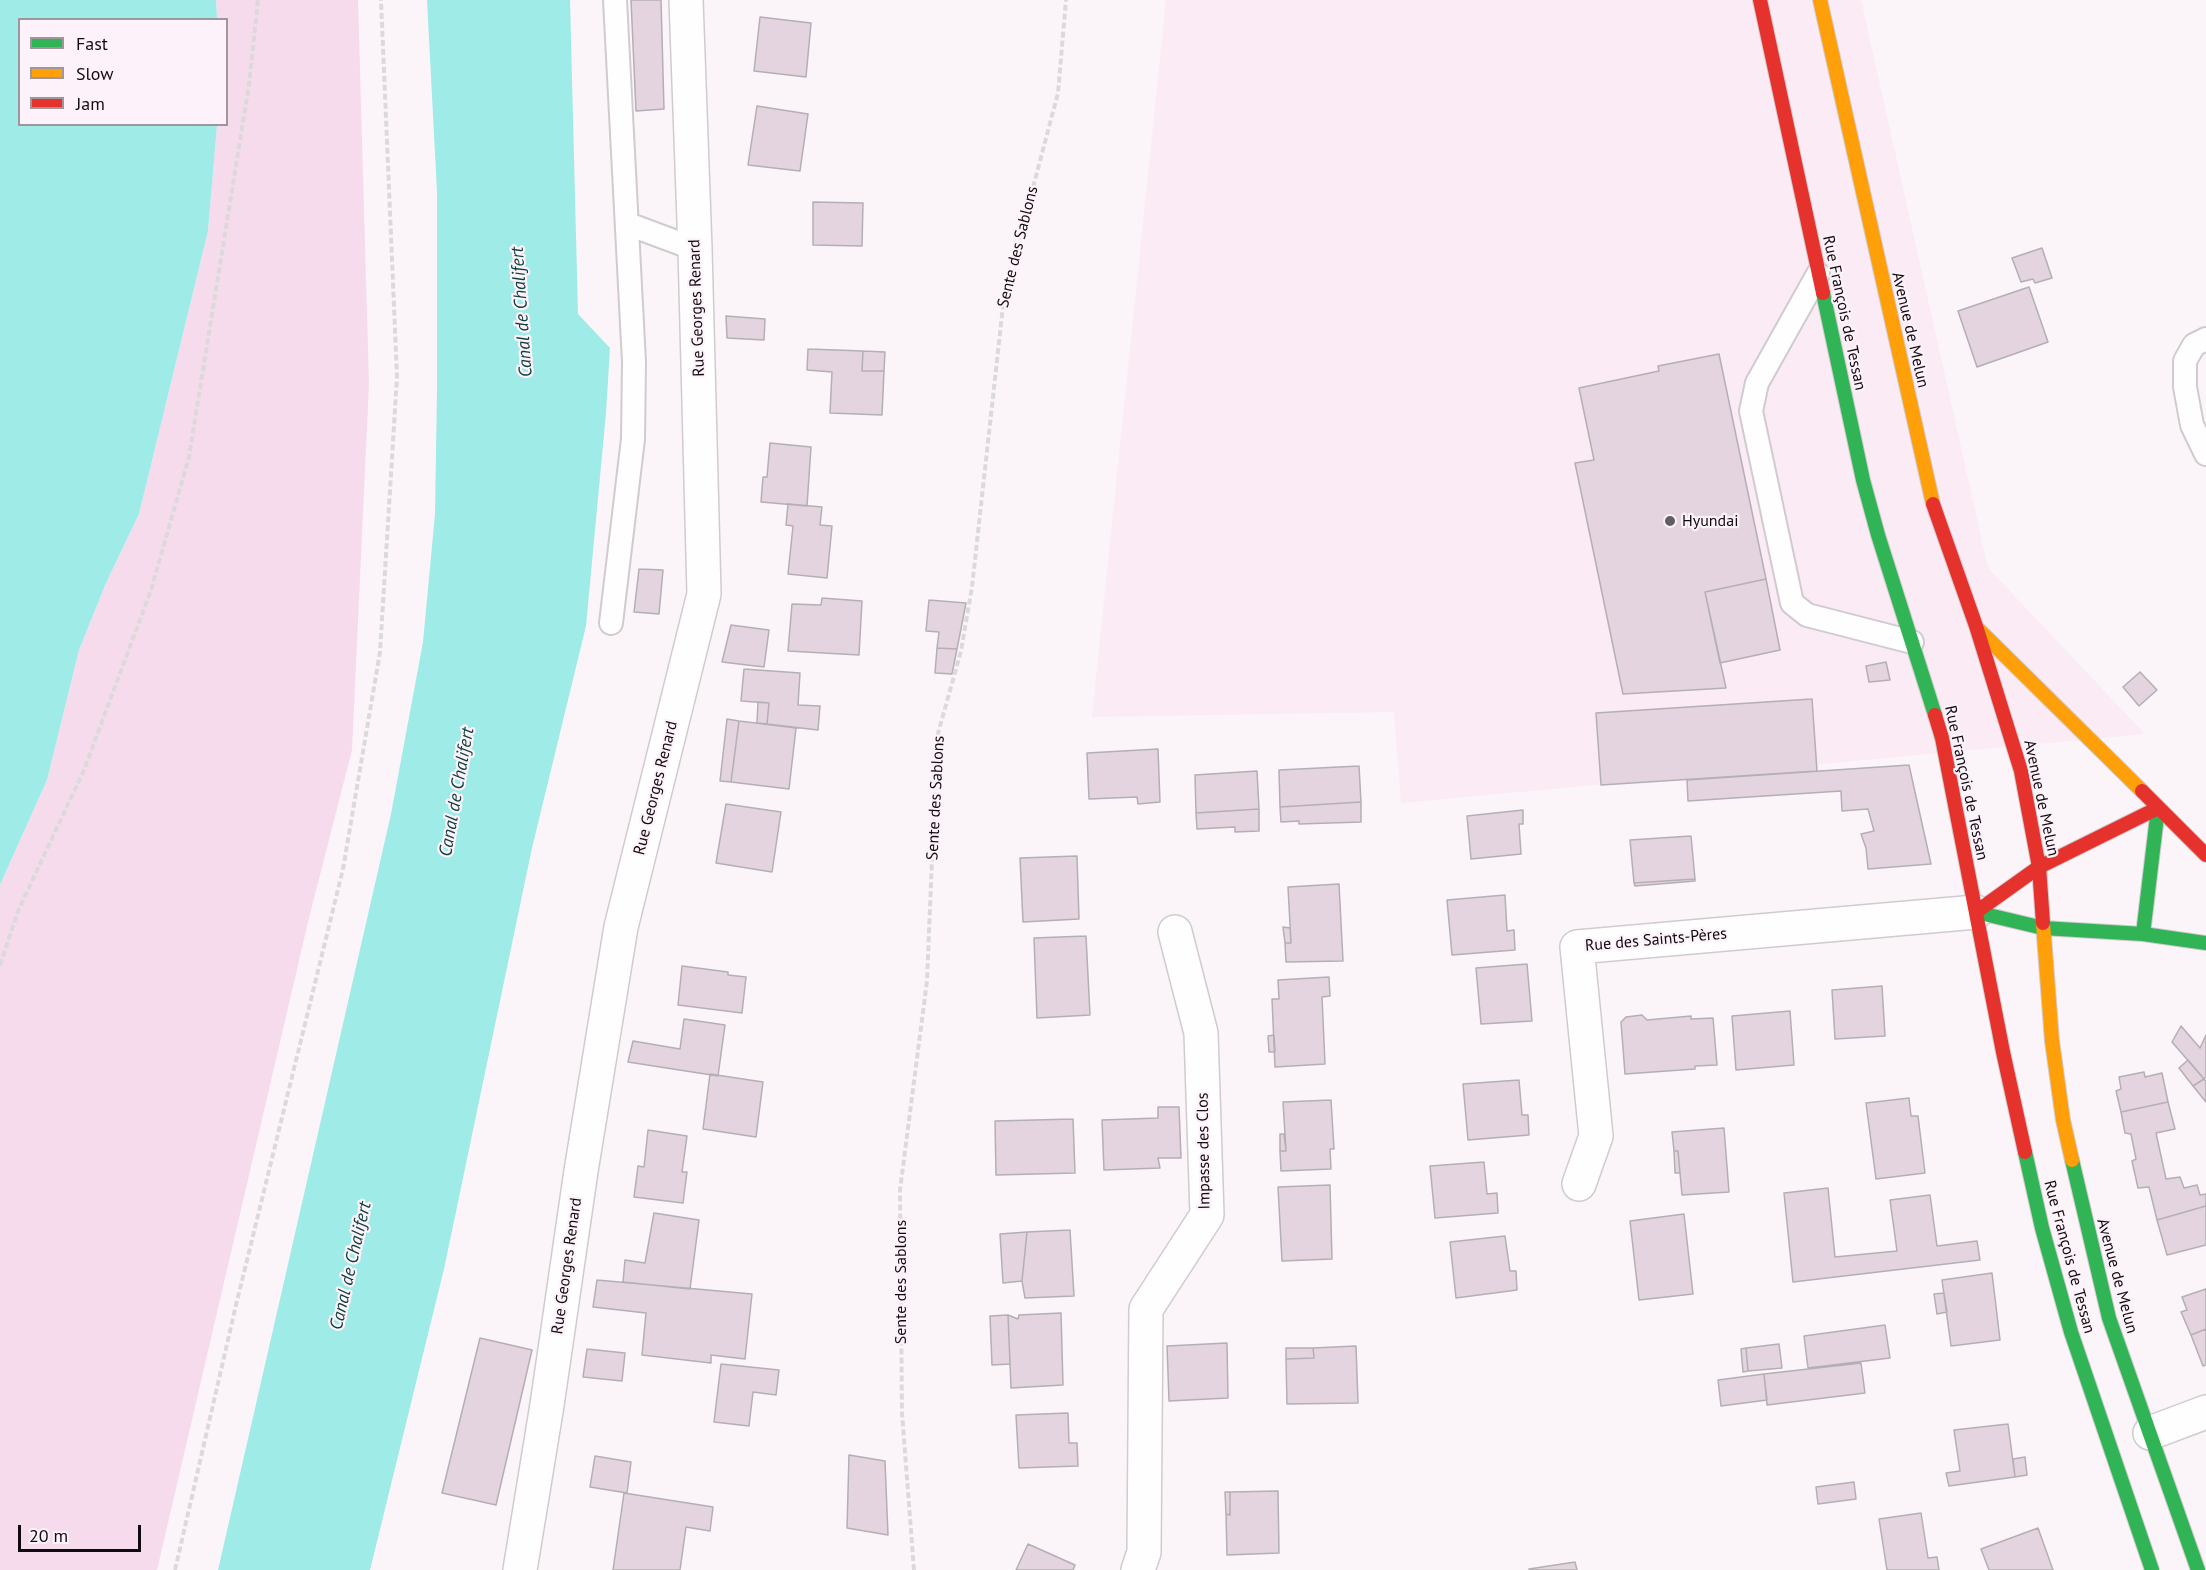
<!DOCTYPE html>
<meta charset="utf-8">
<style>
body{margin:0}
#map{position:relative;width:2206px;height:1570px;overflow:hidden;background:#fbf5f9;font-family:"PT Sans",sans-serif}
canvas{display:block}
.legend{position:absolute;left:18px;top:18px;width:210px;height:108px;box-sizing:border-box;background:#fef2fa;border:2px solid #9f969c;margin:0;padding:8px 10px;list-style:none;font-size:18px;color:#100b0f}
.legend li{display:flex;align-items:center;gap:12px;height:30px}
.legend b{width:30px;border:2px solid #9f969c}
.scale{position:absolute;left:18px;top:1525px;width:123px;height:27px;box-sizing:border-box;border:3px solid #100b0f;border-top:0;padding-left:8px;font-size:18px;line-height:21px;white-space:nowrap;color:#100b0f;-webkit-text-stroke:4px #fef2fa;paint-order:stroke}
</style>
<div id="map">
<canvas width="2206" height="1570"></canvas>
<ul class="legend">
<li><b style="height:8px;background:#30b455"></b>Fast</li>
<li><b style="height:8px;background:#ff9f0a"></b>Slow</li>
<li><b style="height:8px;background:#e5322d"></b>Jam</li>
</ul>
<div class="scale">20 m</div>
</div>
<script>
const context = document.querySelector('canvas').getContext('2d');
context.lineJoin = 'round';
function fill(path, color) {
  context.fillStyle = color;
  context.fill(path, 'evenodd');
}
function poly(rows) {
  const path = new Path2D();
  for (const r of rows) {
    path.moveTo(r[0], r[1]);
    for (let i = 2; i < r.length; i += 2) path.lineTo(r[i], r[i + 1]);
  }
  return path;
}
function trace(path, color, width, dash) {
  context.strokeStyle = color;
  context.lineWidth = width;
  context.lineCap = dash ? 'butt' : 'round';
  context.setLineDash(dash || []);
  context.stroke(path);
}
function drawText(font, color, halo, rows, align = 'center') {
  context.font = font + ' "PT Sans",sans-serif';
  context.lineWidth = 4.5;
  context.setLineDash([]);
  context.textBaseline = 'middle';
  context.strokeStyle = halo;
  context.fillStyle = color;
  for (const [text, x, y, turn = 0] of rows) {
    context.save();
    context.translate(x, y);
    context.rotate((+turn || 0) * Math.PI / 180);
    context.textAlign = isNaN(turn) ? turn : align;
    if (halo) context.strokeText(text, 0, 0);
    context.fillText(text, 0, 0);
    context.restore();
  }
}
fill(poly([
 [1166,0,1861,0,1988,568,2145,734,1401,803,1394,712,1092,717]
]), '#faebf5');
fill(poly([
 [216,0,358,0,369,384,352,750,308,922,157,1570,0,1570,0,885,47,780,79,650,106,583,139,514,208,231,217,125,226,124,226,20,217,19]
]), '#f6dbed');
fill(poly([
 [0,0,216,0,217,19,20,20,20,124,217,125,208,231,139,514,106,583,79,650,47,780,0,885],
 [427,0,570,0,578,314,610,348,606,413,586,626,532,848,444,1269,370,1570,218,1570,391,814,423,642,435,514,437,390,437,192]
]), '#9febe8');
const building = poly([
 [631,0,661,0,664,109,636,111,631,0],
 [760,17,811,23,806,77,754,71,760,17],
 [757,106,808,114,800,171,748,165,757,106],
 [813,202,863,203,862,246,813,245,813,202],
 [2042,248,2052,278,2035,283,2033,279,2021,282,2012,258,2042,248],
 [2029,287,2048,342,1977,367,1958,311,2029,287],
 [726,316,765,319,764,340,727,338,726,316],
 [808,349,863,351,862,371,884,371,882,415,830,413,832,372,807,370,808,349],
 [863,351,885,352,884,371,862,371,863,351],
 [1719,354,1766,579,1705,592,1726,688,1623,694,1575,463,1594,460,1579,388,1659,371,1658,366,1719,354],
 [770,443,811,447,807,506,761,502,763,477,767,477,770,443],
 [788,504,822,507,820,525,832,526,827,578,788,574,793,526,786,525,788,504],
 [639,569,663,570,659,614,634,612,639,569],
 [1766,579,1780,650,1720,663,1705,592,1766,579],
 [822,598,862,601,859,655,788,651,792,604,821,605,822,598],
 [929,600,966,603,957,649,937,648,939,632,926,631,929,600],
 [731,625,769,630,764,667,722,662,731,625],
 [937,648,957,649,952,674,935,673,937,648],
 [1886,662,1890,680,1869,682,1866,666,1886,662],
 [744,669,800,673,798,705,820,706,818,730,767,724,769,703,741,701,744,669],
 [2140,672,2157,690,2139,706,2123,687,2140,672],
 [1812,699,1817,771,1601,785,1596,713,1812,699],
 [758,702,769,703,767,724,757,723,758,702],
 [727,719,739,721,731,782,720,781,727,719],
 [739,721,796,728,789,789,731,782,739,721],
 [1158,749,1160,802,1138,804,1137,797,1089,799,1087,753,1158,749],
 [1909,765,1931,864,1868,869,1866,848,1861,834,1874,831,1868,809,1842,811,1841,791,1688,801,1687,780,1909,765],
 [1359,766,1361,802,1280,807,1279,770,1359,766],
 [1257,771,1259,809,1196,813,1195,775,1257,771],
 [1361,802,1361,822,1299,824,1299,821,1281,822,1280,807,1361,802],
 [726,804,781,812,772,872,716,863,726,804],
 [1259,809,1259,831,1235,832,1235,827,1197,829,1196,813,1259,809],
 [1523,810,1523,824,1519,824,1521,854,1471,859,1467,816,1523,810],
 [1691,836,1695,879,1634,883,1630,840,1691,836],
 [1077,856,1079,919,1023,922,1020,858,1077,856],
 [1695,879,1695,881,1635,886,1634,883,1695,879],
 [1339,884,1343,961,1286,962,1285,943,1291,943,1288,887,1339,884],
 [1505,895,1507,931,1514,930,1515,950,1452,955,1447,900,1505,895],
 [1283,927,1290,928,1291,943,1285,943,1283,927],
 [1086,936,1090,1015,1037,1018,1034,938,1086,936],
 [1527,964,1532,1021,1481,1024,1476,968,1527,964],
 [682,966,728,972,728,975,746,977,742,1013,678,1005,682,966],
 [1329,977,1330,996,1322,997,1325,1064,1275,1067,1272,999,1279,999,1278,980,1329,977],
 [1882,986,1885,1036,1835,1039,1832,990,1882,986],
 [1790,1011,1794,1065,1736,1070,1732,1016,1790,1011],
 [1642,1015,1647,1020,1691,1016,1691,1019,1713,1018,1717,1065,1695,1066,1695,1069,1625,1074,1621,1022,1626,1017,1642,1015],
 [684,1019,725,1025,718,1076,628,1062,633,1041,680,1049,684,1019],
 [2181,1026,2200,1048,2206,1035,2206,1077,2204,1079,2172,1042,2181,1026],
 [1274,1035,1275,1052,1269,1052,1268,1036,1274,1035],
 [2188,1060,2204,1079,2193,1086,2179,1068,2188,1060],
 [2144,1072,2145,1077,2162,1073,2168,1102,2121,1112,2116,1091,2121,1089,2119,1077,2144,1072],
 [710,1074,763,1082,756,1137,703,1129,710,1074],
 [2204,1079,2206,1082,2206,1102,2193,1086,2204,1079],
 [1519,1080,1522,1115,1528,1115,1529,1135,1468,1140,1463,1084,1519,1080],
 [1909,1098,1911,1116,1918,1116,1925,1173,1876,1179,1866,1103,1909,1098],
 [1331,1100,1334,1149,1330,1149,1331,1169,1281,1171,1280,1151,1286,1151,1283,1102,1331,1100],
 [2168,1102,2175,1129,2156,1133,2166,1179,2180,1177,2184,1188,2197,1185,2200,1195,2206,1194,2206,1206,2157,1220,2149,1187,2138,1188,2132,1161,2136,1159,2131,1134,2125,1133,2121,1112,2168,1102],
 [1158,1107,1179,1107,1181,1158,1158,1158,1160,1168,1104,1170,1102,1120,1158,1118,1158,1107],
 [1073,1119,1075,1173,996,1175,995,1121,1073,1119],
 [1724,1128,1729,1192,1682,1195,1678,1151,1674,1151,1672,1132,1724,1128],
 [648,1130,687,1136,682,1172,687,1172,683,1203,634,1197,638,1166,644,1167,648,1130],
 [1280,1134,1284,1134,1286,1151,1280,1151,1280,1134],
 [1674,1151,1678,1151,1680,1173,1675,1173,1674,1151],
 [1484,1162,1487,1194,1497,1193,1498,1213,1435,1218,1430,1166,1484,1162],
 [1330,1185,1332,1259,1282,1261,1278,1187,1330,1185],
 [1828,1188,1835,1257,1897,1251,1890,1200,1930,1195,1937,1246,1977,1241,1980,1260,1793,1282,1784,1193,1828,1188],
 [2206,1206,2206,1245,2167,1255,2157,1220,2206,1206],
 [654,1213,699,1220,690,1289,623,1282,625,1260,645,1263,654,1213],
 [1684,1214,1693,1294,1639,1300,1630,1221,1684,1214],
 [1070,1230,1074,1296,1025,1298,1022,1281,1027,1232,1070,1230],
 [1027,1232,1022,1281,1003,1283,1000,1234,1027,1232],
 [1505,1236,1510,1271,1516,1271,1517,1290,1456,1298,1450,1242,1505,1236],
 [1992,1273,2000,1340,1951,1346,1942,1280,1992,1273],
 [597,1280,752,1294,745,1359,711,1355,711,1363,642,1355,646,1313,593,1307,597,1280],
 [2206,1289,2206,1329,2191,1335,2181,1312,2187,1310,2182,1297,2206,1289],
 [1944,1293,1947,1312,1937,1314,1934,1294,1944,1293],
 [1061,1313,1063,1385,1011,1388,1008,1315,1018,1319,1019,1315,1061,1313],
 [1008,1315,1010,1364,992,1365,990,1316,1008,1315],
 [1885,1325,1890,1358,1808,1368,1804,1336,1885,1325],
 [2206,1329,2206,1365,2203,1366,2191,1335,2206,1329],
 [480,1338,532,1350,496,1505,442,1493,480,1338],
 [1227,1343,1228,1398,1169,1401,1167,1346,1227,1343],
 [1779,1344,1782,1368,1748,1371,1746,1348,1779,1344],
 [1356,1346,1358,1403,1287,1404,1286,1359,1314,1358,1313,1348,1356,1346],
 [1286,1348,1313,1348,1314,1358,1286,1359,1286,1348],
 [1746,1348,1748,1371,1743,1372,1741,1349,1746,1348],
 [587,1349,625,1353,622,1381,583,1377,587,1349],
 [1861,1363,1865,1393,1767,1405,1764,1374,1861,1363],
 [721,1364,779,1370,776,1395,753,1392,749,1426,714,1422,721,1364],
 [1764,1374,1767,1400,1721,1406,1718,1380,1764,1374],
 [1068,1413,1069,1443,1077,1443,1078,1466,1019,1468,1016,1415,1068,1413],
 [2008,1424,2015,1477,1949,1486,1946,1473,1960,1471,1954,1430,2008,1424],
 [849,1455,885,1461,888,1535,847,1528,849,1455],
 [595,1456,631,1462,627,1493,590,1487,595,1456],
 [2025,1457,2027,1475,2015,1477,2013,1459,2025,1457],
 [1854,1482,1856,1499,1818,1504,1816,1487,1854,1482],
 [1278,1491,1279,1553,1227,1555,1226,1514,1230,1515,1230,1492,1278,1491],
 [1225,1492,1230,1492,1230,1515,1226,1514,1225,1492],
 [624,1493,713,1507,710,1531,686,1527,680,1570,613,1570,624,1493],
 [1921,1513,1928,1558,1937,1557,1939,1570,1887,1570,1879,1519,1921,1513],
 [2038,1528,2053,1570,1989,1570,1981,1549,2038,1528],
 [1028,1544,1075,1565,1073,1570,1016,1570,1028,1544],
 [1575,1562,1577,1570,1529,1570,1529,1569,1575,1562]
]);
fill(building, '#e4d4df');
trace(building, '#b4afb3', 1.5);
const lane = poly([
 [628,224,695,249],
 [1818,274,1757,383,1751,411,1792,603,1807,615,1912,642],
 [2206,339,2194,345,2185,361,2185,387,2192,425,2206,454],
 [611,623,633,439,634,362,615,0]
]);
const street = poly([
 [1579,1184,1596,1136,1577,947,1976,912],
 [2150,1433,2206,1412],
 [520,1570,547,1405,581,1171,621,927,704,594,695,249,686,0],
 [1138,1570,1144,1552,1146,1309,1207,1215,1201,1033,1175,932]
]);
const fast = poly([
 [1823,293,1863,480,1878,535,1935,715],
 [1976,912,2043,928,2143,934,2206,943],
 [2143,934,2158,808],
 [2025,1152,2042,1228,2071,1332,2152,1570],
 [2072,1160,2109,1318,2198,1570]
]);
const slow = poly([
 [1820,0,1933,504],
 [1979,630,2142,791],
 [2043,923,2052,1041,2063,1120,2072,1160]
]);
const jam = poly([
 [1760,0,1823,293],
 [1933,504,1976,626,2021,771,2039,867,2043,923],
 [1935,715,1942,738,2003,1052,2025,1152],
 [2142,791,2206,855],
 [1976,912,2039,867,2158,808]
]);
trace(lane, '#d1cbcf', 26);
trace(street, '#d1cbcf', 36);
trace(fast, '#d1cbcf', 16);
trace(slow, '#d1cbcf', 16);
trace(jam, '#d1cbcf', 16);
trace(poly([
 [0,965,18,911,84,770,151,590,189,457,249,85,258,0],
 [175,1570,236,1305,343,869,380,652,397,377,381,0],
 [914,1570,902,1413,900,1190,927,981,937,737,961,651,972,587,1004,297,1058,93,1066,0]
]), '#dbd9da', 4, [6, 3]);
trace(lane, '#fefefe', 22);
trace(street, '#fefefe', 33);
trace(fast, '#30b455', 14);
trace(slow, '#ff9f0a', 14);
trace(jam, '#e5322d', 14);
for (const [x, y, r, color] of [
 [1670,521,6,"#625d61"]
]) {
  const dot = new Path2D();
  dot.arc(x, y, r, 0, 2 * Math.PI);
  context.fillStyle = color;
  context.fill(dot);
  trace(dot, '#fef2fa', 2);
}
drawText('16px', '#100b0f', '#fef2fa', [
 ["Sente des Sablons",1018,247,-76],
 ["Rue Georges Renard",697,308,-92],
 ["Rue François de Tessan",1844,313,78],
 ["Avenue de Melun",1910,330,77],
 ["Rue François de Tessan",1966,783,78],
 ["Rue Georges Renard",656,788,-76],
 ["Sente des Sablons",936,798,-87],
 ["Avenue de Melun",2041,798,78],
 ["Rue des Saints-Pères",1656,940,-5],
 ["Impasse des Clos",1204,1151,-91],
 ["Rue François de Tessan",2069,1257,75],
 ["Rue Georges Renard",567,1266,-82],
 ["Avenue de Melun",2117,1276,75],
 ["Sente des Sablons",901,1282,-90]
]);
drawText('16px', '#100b0f', '#fef2fa', [
 ["Hyundai",1682,521]
], 'left');
drawText('italic 18px', '#0c413e', '#fef2fa', [
 ["Canal de Chalifert",522,312,-94],
 ["Canal de Chalifert",457,792,-80],
 ["Canal de Chalifert",351,1266,-77]
]);
</script>
